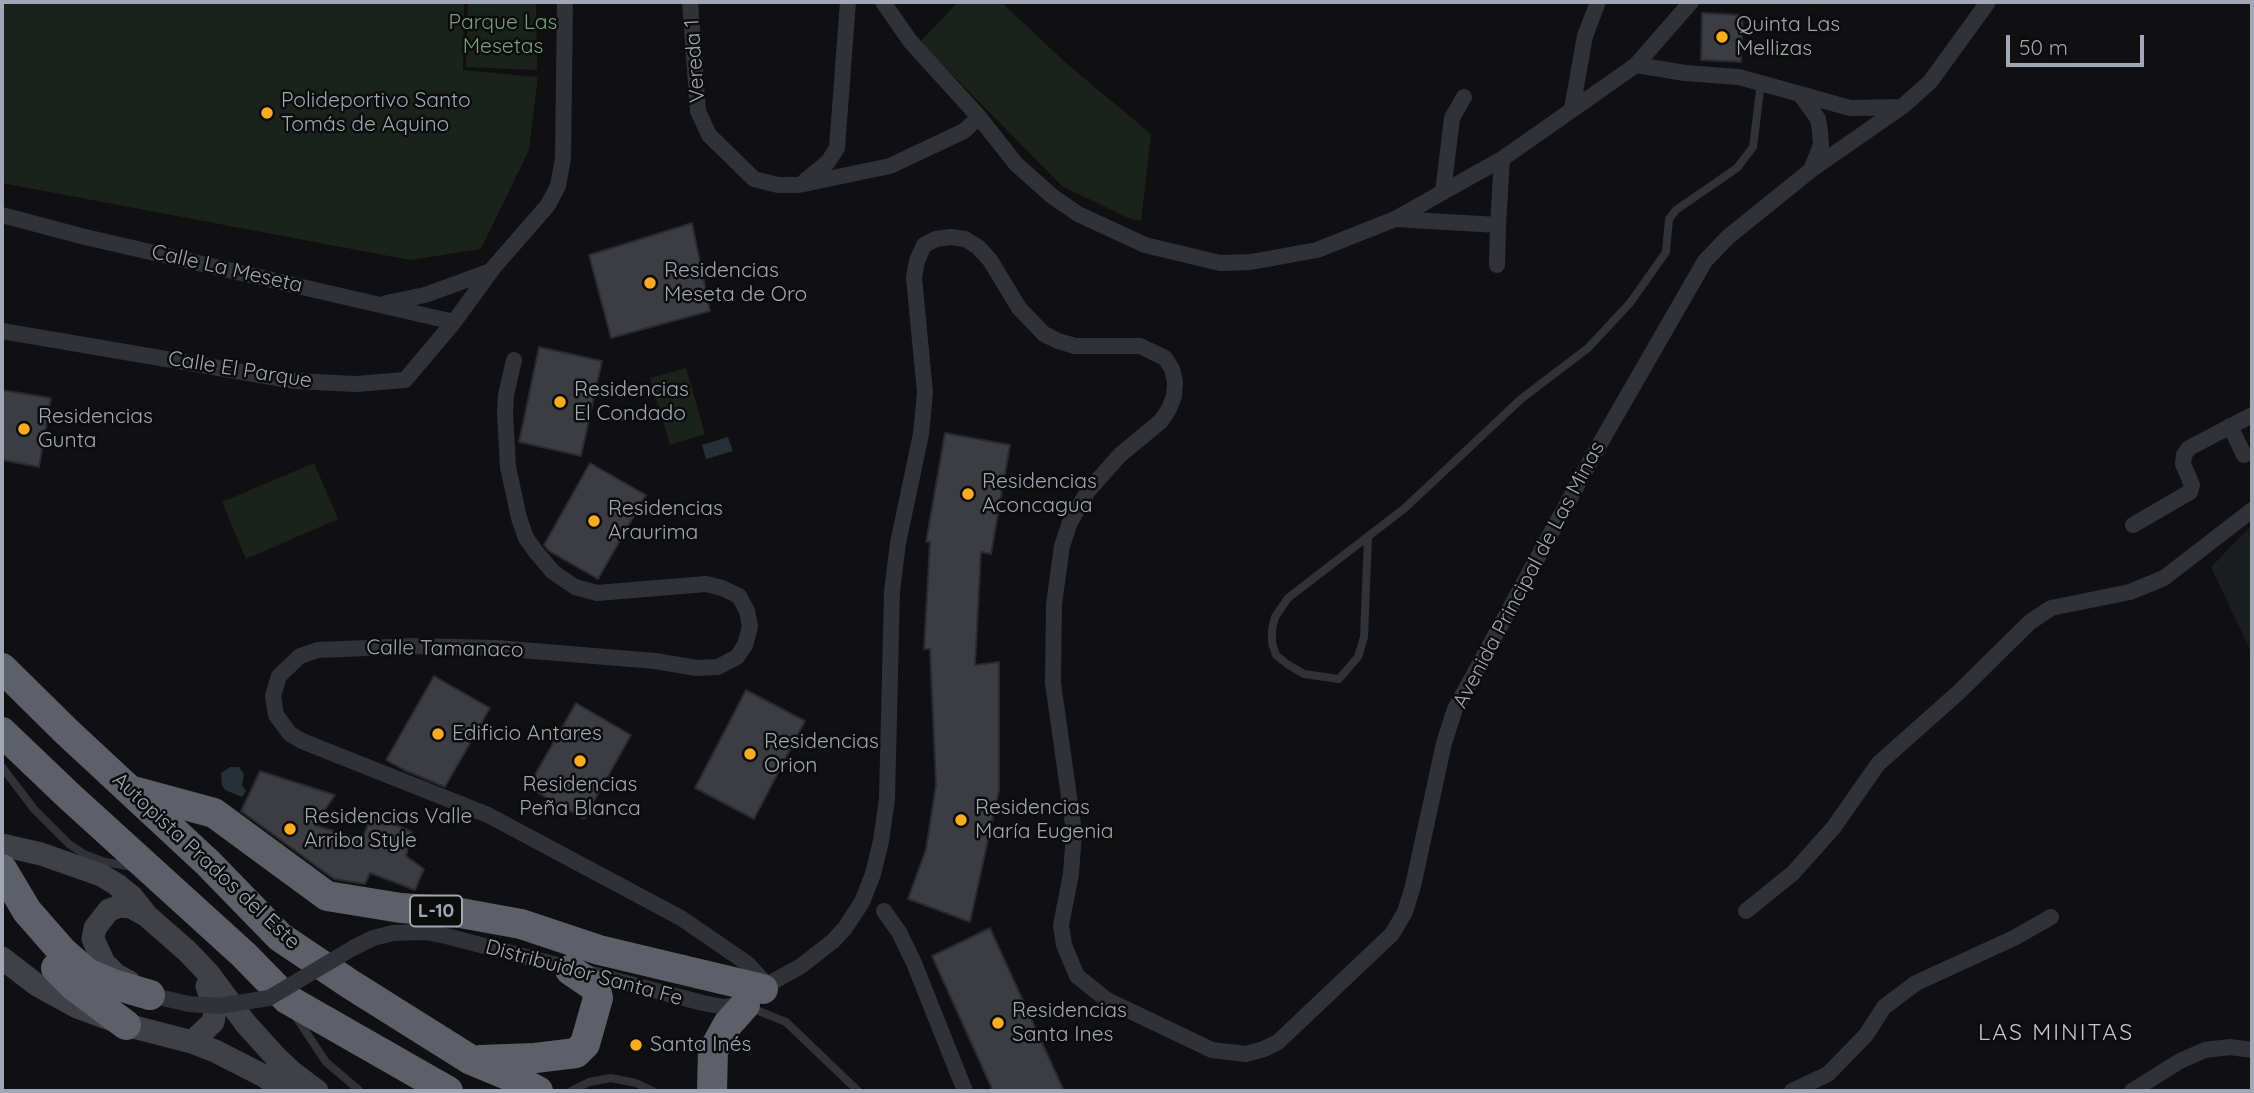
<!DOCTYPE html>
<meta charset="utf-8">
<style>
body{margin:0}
#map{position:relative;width:2254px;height:1093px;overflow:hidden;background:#101012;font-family:Quicksand,sans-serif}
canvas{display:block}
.frame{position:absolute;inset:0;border:4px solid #a1a7b4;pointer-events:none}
.scale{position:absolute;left:2006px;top:35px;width:138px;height:32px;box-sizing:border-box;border:4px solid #a1a7b4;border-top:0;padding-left:9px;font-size:21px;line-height:24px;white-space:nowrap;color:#a1a7b4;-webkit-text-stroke:5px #0c0c0d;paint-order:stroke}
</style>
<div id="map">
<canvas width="2254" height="1093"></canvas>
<div class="frame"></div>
<div class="scale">50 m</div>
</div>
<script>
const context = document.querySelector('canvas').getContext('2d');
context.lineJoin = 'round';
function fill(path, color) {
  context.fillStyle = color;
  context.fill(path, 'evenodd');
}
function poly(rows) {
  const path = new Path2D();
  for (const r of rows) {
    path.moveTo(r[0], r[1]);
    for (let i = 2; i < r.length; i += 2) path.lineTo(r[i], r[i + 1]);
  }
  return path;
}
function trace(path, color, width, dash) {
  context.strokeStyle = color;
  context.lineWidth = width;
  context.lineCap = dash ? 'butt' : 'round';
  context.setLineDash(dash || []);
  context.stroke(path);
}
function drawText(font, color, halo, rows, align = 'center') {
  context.font = font + ' Quicksand,sans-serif';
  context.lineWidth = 5;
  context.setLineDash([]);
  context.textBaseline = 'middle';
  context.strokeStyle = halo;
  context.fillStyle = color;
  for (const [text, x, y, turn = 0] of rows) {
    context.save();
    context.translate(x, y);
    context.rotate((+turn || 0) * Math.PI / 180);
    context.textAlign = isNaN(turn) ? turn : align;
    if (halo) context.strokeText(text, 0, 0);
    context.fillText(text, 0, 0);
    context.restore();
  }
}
fill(poly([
 [2252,525,2252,654,2211,567]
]), '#1c1d1f');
fill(poly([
 [2,2,464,2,463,70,538,77,529,150,481,249,410,260,2,183],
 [468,2,536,2,537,70,466,67],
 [958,2,1001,2,1067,64,1151,134,1141,221,1128,218,1062,186,920,42],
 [686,368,705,434,670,445,650,378],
 [314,463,338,519,246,559,222,502]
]), '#1b221b');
fill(poly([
 [728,437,733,451,706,459,702,445],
 [230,767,239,767,244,774,242,785,246,791,242,797,225,790,222,785,221,773]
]), '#273036');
const building = poly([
 [1702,13,1743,15,1741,62,1701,60,1702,13],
 [692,223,710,311,611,338,589,255,692,223],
 [539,347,602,361,581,456,519,442,539,347],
 [2,390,51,398,39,467,2,460,2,390],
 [945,433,1010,445,991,554,981,552,975,665,999,662,999,790,970,922,908,899,926,849,936,785,930,649,924,649,930,542,926,542,945,433],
 [590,463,646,495,598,579,549,551,544,545,590,463],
 [434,676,490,708,445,787,404,770,386,760,434,676],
 [746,690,805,721,754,819,695,788,746,690],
 [576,703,631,735,584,819,528,787,576,703],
 [260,771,335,795,315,825,362,840,372,814,412,832,406,856,424,869,415,890,370,873,365,884,334,879,241,811,260,771],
 [990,928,1064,1091,993,1091,932,956,990,928]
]);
fill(building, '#3c3d42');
trace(building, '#2a2a2e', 2);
trace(poly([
 [1368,537,1364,637,1358,657,1339,679,1304,674,1287,664,1276,655,1272,643,1272,629,1275,617,1288,598,1405,508,1521,399,1588,348,1630,303,1666,252,1669,219,1676,210,1737,168,1753,147,1761,82],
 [2,767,34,809,69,844,84,854,105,862,133,867],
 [751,1008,786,1022,858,1091],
 [296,1017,326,1062,360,1091],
 [571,1091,589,1082,611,1078,636,1083,653,1091]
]), '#313237', 8);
trace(poly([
 [690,2,698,111,709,135,754,179,778,185,799,185,890,166,964,131,979,117],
 [883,2,910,41,979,117,1016,164,1052,196,1078,214,1145,245,1220,263,1251,262,1317,250,1395,219,1502,159,1636,65,1691,2],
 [1636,65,1685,73,1739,77,1850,108,1901,107],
 [1800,94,1818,119,1820,131,1821,145,1812,168],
 [1572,109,1585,36,1598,2],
 [805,181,828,162,837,148,848,2],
 [1443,192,1452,118,1464,97],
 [2,215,81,236,454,322],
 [1395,219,1498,225,1502,159],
 [1497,265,1498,225],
 [386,303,425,295,491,271],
 [2,331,295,381,356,384,405,380,454,322,494,267,548,205,558,186,563,158,565,2],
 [514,360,506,395,505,413,508,467,519,518,526,538,536,552,553,572,575,587,597,593,706,584,722,588,739,596,747,611,750,627,745,645,737,657,718,667,697,668,655,661,497,648,416,646,318,650,300,656,279,676,273,696,276,715,290,734,302,741,488,815,681,918,748,964,767,985],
 [2230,426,2244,455],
 [2133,525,2190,492,2192,485,2183,464,2184,455,2189,448,2252,415],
 [884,911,899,932,914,963,965,1091],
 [1746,911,1793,873,1834,827,1878,764,1959,692,2030,622,2051,608,2130,592,2164,578,2252,510],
 [446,936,703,1003,724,1007,742,1005],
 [760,992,767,985,801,966,833,941,845,928,862,902,873,874,881,841,887,799,892,591,898,543,921,434,925,393,914,277,917,261,924,245,936,239,950,237,965,239,978,247,990,260,1019,308,1044,334,1058,341,1075,346,1140,346,1165,358,1172,369,1175,382,1174,396,1169,409,1161,421,1120,455,1088,491,1070,522,1062,546,1054,604,1053,683,1074,832,1071,874,1061,925,1064,945,1077,976,1107,1000,1212,1050,1246,1054,1264,1049,1278,1042,1392,934,1405,912,1413,886,1444,743,1455,709,1598,447,1705,261,1728,237,1811,170,1903,106,1930,82,1988,2],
 [150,995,189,1004],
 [1792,1091,1828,1074,1866,1035,1884,1007,1916,983,2014,938,2051,917],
 [2132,1091,2180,1061,2205,1050,2230,1047,2252,1050]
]), '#313237', 16);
trace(poly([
 [2,845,41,854,101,875,116,884,132,897,147,916,187,951,209,974,246,1024,275,1056,293,1073,317,1091],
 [2,958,37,985,77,1007,126,1025,192,1042,215,1051,264,1076,285,1091],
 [129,982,116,975,104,963,93,939,95,928,109,910,120,906,131,907,147,916],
 [192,1042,213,1022,215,1011,207,986]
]), '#3f4147', 23);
trace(poly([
 [2,668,67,732,208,863,280,937,350,984,471,1060,507,1075,538,1091],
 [2,732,69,796,244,955,287,999,448,1091],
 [133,791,214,813,327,896,401,908,455,912,521,924,599,950,763,989],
 [2,869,27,911,62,951,87,973,116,985,150,995],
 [56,968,74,986,126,1025],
 [480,1060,535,1058,576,1053,585,1044,598,998,595,987,570,970],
 [712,1091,713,1051,728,1024,745,1005]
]), '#5d6068', 30);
trace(poly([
 [189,1004,219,1006,269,998,353,948,373,938,393,933,425,932,446,936]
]), '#313237', 16);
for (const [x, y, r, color] of [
 [1722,37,7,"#faac21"],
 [267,113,7,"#faac21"],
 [650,283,7,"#faac21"],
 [560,402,7,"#faac21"],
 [24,429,7,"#faac21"],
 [968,494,7,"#faac21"],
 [594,521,7,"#faac21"],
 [438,734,7,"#faac21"],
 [750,754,7,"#faac21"],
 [580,761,7,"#faac21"],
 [961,820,7,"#faac21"],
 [290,829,7,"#faac21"],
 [998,1023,7,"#faac21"],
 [636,1045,7,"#faac21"]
]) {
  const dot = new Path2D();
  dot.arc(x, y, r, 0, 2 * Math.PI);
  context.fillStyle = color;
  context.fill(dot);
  trace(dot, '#0c0c0d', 2.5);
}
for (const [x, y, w] of [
 [436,911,52]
]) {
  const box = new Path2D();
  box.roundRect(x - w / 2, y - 15.5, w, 31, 5);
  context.fillStyle = '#0c0c0d';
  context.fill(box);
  trace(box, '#a1a7b4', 2);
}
drawText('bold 19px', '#a1a7b4', null, [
 ["L-10",436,911]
]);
drawText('21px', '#77a078', '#0c0c0d', [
 ["Parque Las",503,23],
 ["Mesetas",503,47]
]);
drawText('21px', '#a1a7b4', '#0c0c0d', [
 ["Quinta Las",1736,25],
 ["Mellizas",1736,49],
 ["Polideportivo Santo",281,101],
 ["Tomás de Aquino",281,125],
 ["Residencias",664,271],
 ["Meseta de Oro",664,295],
 ["Residencias",574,390],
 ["El Condado",574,414],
 ["Residencias",38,417],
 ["Gunta",38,441],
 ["Residencias",982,482],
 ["Aconcagua",982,506],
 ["Residencias",608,509],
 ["Araurima",608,533],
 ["Edificio Antares",452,734],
 ["Residencias",764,742],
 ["Orion",764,766],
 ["Residencias",580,785,"center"],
 ["Peña Blanca",580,809,"center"],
 ["Residencias",975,808],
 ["María Eugenia",975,832],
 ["Residencias Valle",304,817],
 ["Arriba Style",304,841],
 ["Residencias",1012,1011],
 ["Santa Ines",1012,1035],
 ["Santa Inés",650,1045]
], 'left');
drawText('21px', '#a1a7b4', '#0c0c0d', [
 ["Vereda 1",695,61,-94],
 ["Calle La Meseta",227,269,13],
 ["Calle El Parque",240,370,9],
 ["Avenida Principal de Las Minas",1529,575,-62],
 ["Calle Tamanaco",445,649,1],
 ["Autopista Prados del Este",206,861,43],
 ["Distribuidor Santa Fe",584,973,15]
]);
context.letterSpacing = '2px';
drawText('23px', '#c2c6cf', '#0c0c0d', [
 ["LAS MINITAS",2056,1033]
]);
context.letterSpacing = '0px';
</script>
